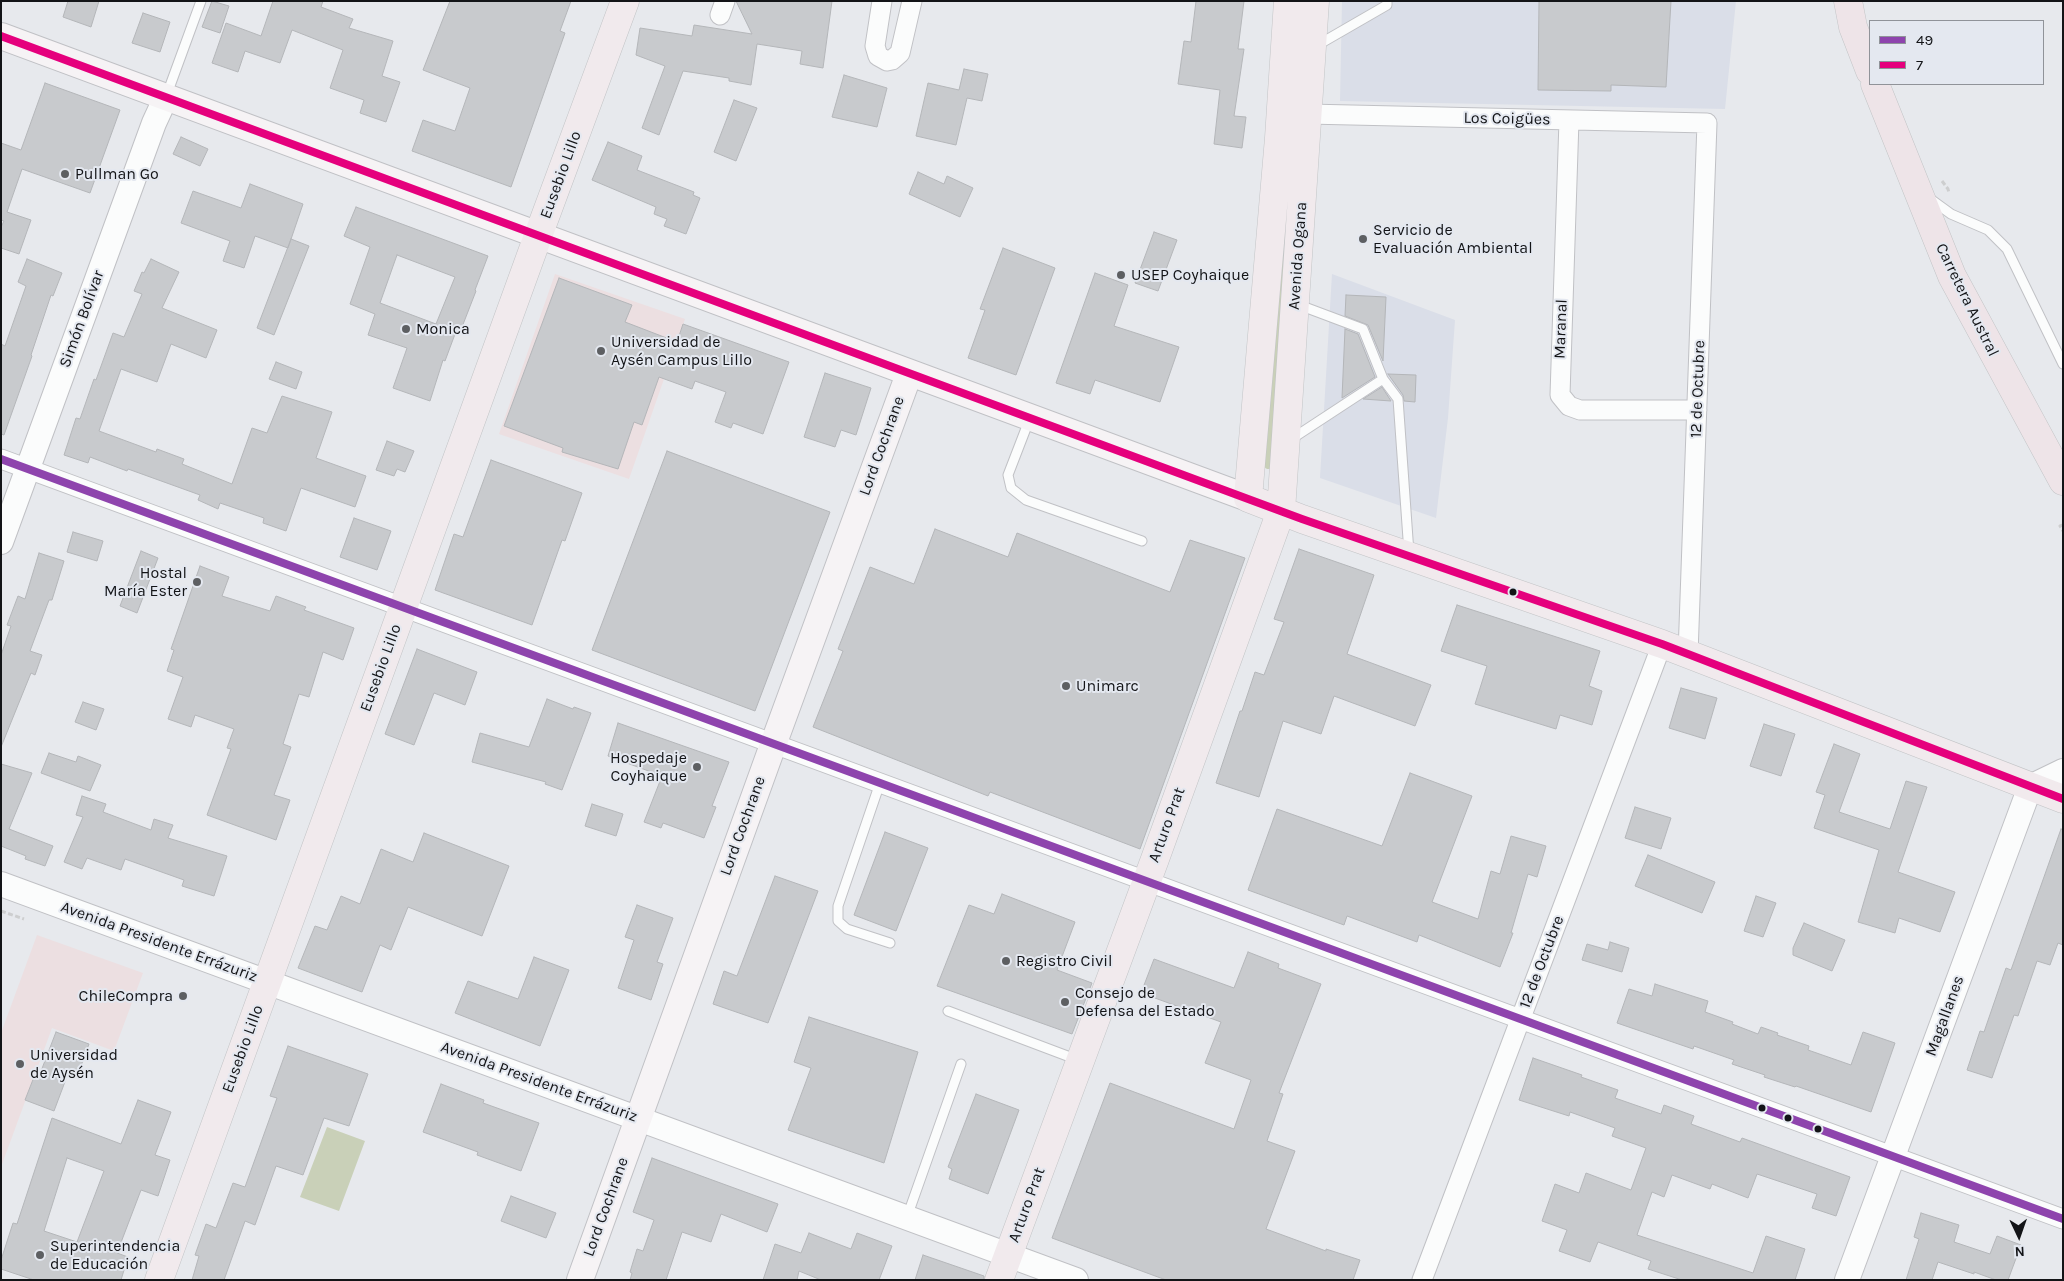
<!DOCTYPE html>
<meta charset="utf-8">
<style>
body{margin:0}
#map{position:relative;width:2064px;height:1281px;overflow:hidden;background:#e7e9ed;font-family:Karla,sans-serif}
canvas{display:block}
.frame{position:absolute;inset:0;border:2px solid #131417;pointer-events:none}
.legend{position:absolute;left:1869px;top:20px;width:175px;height:65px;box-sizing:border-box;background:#e4e8f0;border:1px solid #909399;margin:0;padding:6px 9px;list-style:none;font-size:15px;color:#131417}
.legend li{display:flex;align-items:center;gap:10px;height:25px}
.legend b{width:25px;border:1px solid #909399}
.north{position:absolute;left:1994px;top:1211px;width:50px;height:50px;-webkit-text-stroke:4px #e4e8f0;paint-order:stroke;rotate:177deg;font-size:14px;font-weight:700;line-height:20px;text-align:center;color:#131417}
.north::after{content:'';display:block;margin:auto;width:18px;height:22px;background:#131417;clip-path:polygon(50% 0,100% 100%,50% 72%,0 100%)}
</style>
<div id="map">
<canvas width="2064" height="1281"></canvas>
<div class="frame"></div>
<ul class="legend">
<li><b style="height:6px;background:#8e44ad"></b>49</li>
<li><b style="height:6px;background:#e5007d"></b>7</li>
</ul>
<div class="north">N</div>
</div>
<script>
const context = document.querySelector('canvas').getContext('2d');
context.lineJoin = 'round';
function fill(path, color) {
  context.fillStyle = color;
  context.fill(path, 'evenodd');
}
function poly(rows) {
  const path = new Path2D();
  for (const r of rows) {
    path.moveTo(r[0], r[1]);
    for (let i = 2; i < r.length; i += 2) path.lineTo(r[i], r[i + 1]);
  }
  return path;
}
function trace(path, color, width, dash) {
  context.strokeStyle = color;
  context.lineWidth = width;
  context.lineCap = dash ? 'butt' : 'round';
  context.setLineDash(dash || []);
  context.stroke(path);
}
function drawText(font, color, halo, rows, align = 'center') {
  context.font = font + ' Karla,sans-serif';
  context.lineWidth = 4;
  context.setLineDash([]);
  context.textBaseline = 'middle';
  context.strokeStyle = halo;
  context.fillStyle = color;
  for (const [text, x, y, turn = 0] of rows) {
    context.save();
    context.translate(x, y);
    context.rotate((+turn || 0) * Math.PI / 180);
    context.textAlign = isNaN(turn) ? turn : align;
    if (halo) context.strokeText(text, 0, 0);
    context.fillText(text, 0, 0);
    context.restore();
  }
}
fill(poly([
 [1342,1,1736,1,1725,109,1340,101],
 [1332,274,1455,320,1448,418,1436,518,1320,478]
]), '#dadee8');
fill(poly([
 [555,274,685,319,629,479,499,434],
 [37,935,143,973,114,1051,52,1028,1,1167,1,1033]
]), '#ecdfe1');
fill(poly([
 [1289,155,1292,213,1270,469,1267,469,1264,467],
 [327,1127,365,1141,339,1211,300,1197]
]), '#c9d0b8');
const building = poly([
 [68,1,99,1,91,27,63,17,68,1],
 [212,1,229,6,220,33,202,27,212,1],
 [273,1,323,1,321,7,353,19,349,28,393,41,382,76,400,82,386,122,360,113,364,100,330,88,343,50,292,30,280,63,245,51,238,72,212,63,226,23,261,36,273,1],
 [450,1,571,1,560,31,565,33,511,187,412,151,423,120,455,131,470,88,423,70,450,1],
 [736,1,832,1,823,68,800,64,802,51,757,44,751,85,729,81,729,78,683,71,659,135,642,128,665,66,636,55,640,28,692,36,694,25,752,34,736,1],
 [1196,1,1244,1,1238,49,1244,49,1234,116,1246,117,1242,148,1214,144,1220,90,1178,84,1184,41,1191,42,1196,1],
 [1539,1,1671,1,1666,87,1611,85,1611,91,1538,90,1539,1],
 [143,13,170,22,160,52,132,43,143,13],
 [964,69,988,74,982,101,967,98,956,145,916,136,928,83,959,90,964,69],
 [844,75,887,88,877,127,832,117,844,75],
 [45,83,120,110,90,193,22,169,7,212,31,220,19,254,1,248,1,227,4,221,1,220,1,143,21,150,45,83],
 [734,100,757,108,736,161,714,152,734,100],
 [181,137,208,149,200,166,173,154,181,137],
 [608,142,642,156,637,170,694,192,693,195,700,198,686,234,664,226,667,219,654,214,656,207,592,180,608,142],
 [918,172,944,184,947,176,973,188,960,217,909,194,918,172],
 [250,184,303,204,288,248,255,236,244,268,223,261,230,241,181,223,193,191,241,208,250,184],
 [356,207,488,256,475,290,476,291,462,327,458,326,445,361,443,360,430,401,393,388,407,348,368,335,375,314,350,304,370,247,344,236,356,207],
 [397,255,455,277,436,324,380,303,397,255],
 [1154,232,1177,240,1158,291,1135,283,1154,232],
 [291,239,309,246,274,335,257,328,291,239],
 [1003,248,1055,268,1016,375,968,358,985,310,980,309,1003,248],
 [27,259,62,273,53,296,51,295,31,355,32,356,4,435,1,434,1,344,5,346,26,286,18,282,27,259],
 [151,259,179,272,162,308,217,330,206,358,171,344,157,382,121,369,99,431,156,452,157,449,184,459,182,464,232,484,252,428,267,433,282,396,332,412,316,458,366,476,355,507,301,488,286,531,263,523,264,518,220,503,218,509,198,500,200,495,128,469,127,471,90,457,88,463,64,455,76,418,80,419,94,379,96,380,113,333,124,337,142,294,134,291,142,272,144,273,151,259],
 [1095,273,1128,285,1114,326,1179,347,1160,402,1095,380,1090,394,1056,383,1095,273],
 [559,278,632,305,625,322,677,342,683,324,789,362,763,434,733,423,731,428,715,422,726,392,695,381,692,389,659,377,642,425,634,422,618,469,562,452,563,448,504,426,559,278],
 [1346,295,1386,297,1383,361,1368,325,1345,316,1346,295],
 [1345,329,1358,334,1375,377,1342,398,1345,329],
 [276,362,302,372,296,389,269,379,276,362],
 [825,373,871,388,856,435,841,430,835,447,804,437,825,373],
 [1388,374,1416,375,1415,402,1404,401,1403,395,1388,374],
 [1382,387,1391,401,1363,399,1382,387],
 [387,441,414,451,405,472,397,469,394,476,376,470,387,441],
 [667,451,830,512,755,711,592,650,667,451],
 [491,460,582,493,565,541,562,540,532,625,435,590,454,534,463,537,491,460],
 [354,518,391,531,377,570,340,557,354,518],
 [935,529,1008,557,1017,533,1170,592,1190,540,1245,558,1140,849,990,792,988,796,813,727,843,651,838,649,870,567,914,584,935,529],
 [73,532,103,541,97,561,67,552,73,532],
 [1299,549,1374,575,1347,654,1431,685,1415,726,1334,696,1321,734,1283,721,1259,797,1216,783,1240,711,1242,711,1255,672,1264,675,1284,622,1274,619,1299,549],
 [141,551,158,558,137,613,120,606,141,551],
 [39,553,64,561,52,600,49,600,30,651,42,655,35,675,31,673,1,747,1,655,11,626,7,625,18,596,25,599,39,553],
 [200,566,229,577,222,596,270,611,276,596,306,607,304,610,354,628,343,660,323,652,309,697,299,694,283,744,291,747,274,795,290,800,276,840,207,815,231,749,227,748,234,729,195,715,191,727,168,719,183,677,167,671,174,650,171,649,200,566],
 [1457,605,1600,651,1589,686,1602,691,1592,725,1560,715,1556,729,1475,704,1487,666,1441,651,1457,605],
 [417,649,477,672,465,705,434,693,414,745,385,734,417,649],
 [1681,688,1717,698,1705,739,1669,728,1681,688],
 [547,699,573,709,574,707,591,713,562,790,545,784,546,782,472,762,480,733,529,747,547,699],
 [83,702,104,709,96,730,75,722,83,702],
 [618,723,729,762,712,806,716,807,704,838,663,823,661,828,644,822,662,776,608,756,618,723],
 [1764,724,1795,734,1781,776,1750,766,1764,724],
 [1834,744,1860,754,1839,812,1890,829,1906,781,1927,787,1898,872,1955,892,1940,932,1899,918,1895,933,1858,922,1879,850,1814,828,1825,795,1816,792,1834,744],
 [49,753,76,762,78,756,101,765,90,791,41,773,49,753],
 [1,764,32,773,9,829,53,846,45,866,25,859,26,856,1,846,1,764],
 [1410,773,1472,796,1432,902,1478,919,1491,871,1500,874,1511,836,1546,846,1537,877,1528,874,1511,933,1513,933,1500,967,1419,935,1417,942,1347,916,1344,925,1248,890,1277,809,1382,846,1410,773],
 [82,796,106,804,103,812,151,830,154,819,173,825,168,838,227,856,214,896,182,886,184,880,125,859,121,870,87,858,82,869,64,862,83,817,76,815,82,796],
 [592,804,623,814,616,836,585,826,592,804],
 [1635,807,1671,818,1661,849,1625,838,1635,807],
 [2061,829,2063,830,2063,945,2058,943,2050,965,2037,961,2018,1016,2014,1015,1992,1078,1967,1070,1980,1031,1984,1032,2006,968,2011,970,2061,829],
 [885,832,928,848,896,931,854,915,885,832],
 [424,833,509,866,482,936,408,907,391,950,380,945,362,992,298,968,315,926,327,930,341,896,360,904,381,849,413,862,424,833],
 [1648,855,1715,882,1702,913,1635,886,1648,855],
 [775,876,818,891,768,1023,713,1004,724,971,737,976,775,876],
 [1002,894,1075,922,1057,970,1092,983,1072,1034,937,986,969,905,994,914,1002,894],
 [1756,896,1776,903,1763,937,1744,931,1756,896],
 [637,905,673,918,657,962,663,964,651,1000,618,988,634,940,625,937,637,905],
 [1804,923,1845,940,1832,971,1793,955,1793,948,1804,923],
 [1610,942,1629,948,1622,972,1582,960,1587,944,1608,950,1610,942],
 [1248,952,1279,964,1278,968,1321,984,1279,1093,1283,1094,1267,1141,1295,1151,1266,1229,1326,1251,1326,1249,1360,1260,1353,1280,1166,1280,1052,1238,1110,1083,1234,1129,1251,1080,1205,1063,1221,1022,1141,993,1154,959,1234,988,1248,952],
 [534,957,569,970,540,1046,455,1013,468,981,518,999,534,957],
 [1655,984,1708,1001,1705,1012,1733,1022,1732,1024,1758,1034,1761,1027,1778,1033,1777,1035,1809,1046,1808,1050,1851,1065,1863,1032,1895,1043,1871,1112,1796,1086,1795,1087,1764,1077,1765,1075,1732,1064,1734,1060,1694,1046,1693,1049,1617,1023,1629,989,1652,996,1655,984],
 [809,1017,918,1052,884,1163,788,1130,811,1068,794,1062,809,1017],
 [56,1032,89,1044,78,1074,69,1071,54,1111,25,1100,34,1077,38,1079,56,1032],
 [288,1046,368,1074,349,1126,324,1118,303,1175,276,1166,255,1225,245,1221,224,1280,192,1280,199,1256,195,1255,206,1224,216,1228,233,1183,245,1187,277,1098,270,1096,288,1046],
 [1533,1058,1582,1075,1581,1077,1618,1090,1615,1098,1661,1114,1664,1105,1694,1116,1691,1124,1740,1142,1742,1138,1850,1177,1836,1216,1812,1208,1817,1194,1757,1174,1748,1198,1712,1184,1710,1189,1672,1175,1664,1197,1652,1192,1637,1235,1753,1273,1766,1236,1805,1249,1795,1280,1682,1280,1648,1269,1651,1261,1598,1242,1590,1262,1559,1251,1567,1230,1542,1221,1555,1184,1579,1193,1586,1173,1631,1190,1646,1148,1612,1136,1615,1128,1570,1112,1569,1116,1519,1100,1533,1058],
 [441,1084,484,1100,483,1103,539,1123,521,1171,477,1155,478,1152,423,1132,441,1084],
 [976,1094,1019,1110,988,1194,949,1179,952,1169,948,1167,976,1094],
 [138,1100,171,1112,155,1155,170,1160,158,1196,141,1190,117,1253,128,1257,121,1280,34,1280,1,1269,1,1260,13,1223,17,1224,52,1118,121,1144,138,1100],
 [67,1158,104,1171,77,1242,44,1231,67,1158],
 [652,1158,778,1204,767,1232,721,1214,711,1242,682,1232,666,1280,630,1280,632,1273,630,1272,637,1249,643,1251,654,1220,633,1212,652,1158],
 [511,1196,556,1213,546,1238,501,1221,511,1196],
 [1921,1213,1959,1225,1954,1242,1990,1254,1997,1236,2021,1245,2008,1280,1996,1280,1974,1272,1974,1274,1938,1262,1932,1280,1906,1280,1919,1239,1914,1237,1921,1213],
 [809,1233,851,1249,857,1233,892,1246,879,1280,821,1280,799,1271,797,1280,763,1280,775,1244,801,1253,809,1233],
 [923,1255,984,1276,984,1280,915,1280,923,1255]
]);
fill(building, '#c8cacd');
trace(building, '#b4b6b9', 1);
const service = poly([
 [1316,46,1387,5,1387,1],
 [167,94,201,1],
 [1929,198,1951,214,1988,230,2007,249,2063,364],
 [1299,305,1363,329,1383,379],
 [1030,418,1008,475,1011,488,1026,500,1142,541],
 [1290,440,1383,379,1398,399,1409,553],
 [880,783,838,906,838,921,847,929,890,943],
 [948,1011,1078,1060],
 [907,1217,961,1064]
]);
const minor = poly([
 [882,1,875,46,878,56,887,61,892,60,900,53,912,1],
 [720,15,725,1],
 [1307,114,1707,123,1688,654],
 [1569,120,1560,395,1569,406,1580,410,1697,410],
 [1,459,2063,1219],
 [1422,1280,1662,644]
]);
const tertiary = poly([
 [1,542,154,123,166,97],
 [1,884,1076,1280],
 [1847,1280,2030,787,2063,771]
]);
const secondary = poly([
 [1,36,1248,498],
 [580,1280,773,745,909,374]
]);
const primary = poly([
 [1288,1,1279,138,1248,498,1302,519,1662,644,2063,799],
 [159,1280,538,236,625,1],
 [999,1280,1155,859,1281,511,1315,1]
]);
const trunk = poly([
 [1848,1,1853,27,1870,71],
 [1875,84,1952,276,2063,481]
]);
trace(service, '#c0c1c5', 11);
trace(minor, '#c0c1c5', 21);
trace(tertiary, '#c0c1c5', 26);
trace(secondary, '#c0c1c5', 28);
trace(primary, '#c2c4c6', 29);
trace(trunk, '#c2c4c6', 29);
trace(poly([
 [1942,181,1948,189,1949,193],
 [2063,525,2060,526,2063,531],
 [1,911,24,919]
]), '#cdcecf', 3, [5, 2.5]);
trace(service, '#fbfcfc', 9);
trace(minor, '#fbfcfc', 19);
trace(tertiary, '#fbfcfc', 24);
trace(secondary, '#f6f3f5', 26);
trace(primary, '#f1eaed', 28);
trace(trunk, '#eee4e8', 28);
trace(poly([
 [1,459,2063,1219]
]), '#8e44ad', 8);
trace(poly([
 [1,36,1302,519,1662,644,2063,799]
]), '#e5007d', 8);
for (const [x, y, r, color] of [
 [65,174,5,"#5d5f62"],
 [1363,239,5,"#5d5f62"],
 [1121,275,5,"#5d5f62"],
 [406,329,5,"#5d5f62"],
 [601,351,5,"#5d5f62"],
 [197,582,5,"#5d5f62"],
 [1513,592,4.5,"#131417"],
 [1066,686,5,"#5d5f62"],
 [697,767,5,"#5d5f62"],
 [1006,961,5,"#5d5f62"],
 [183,996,5,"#5d5f62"],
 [1065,1002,5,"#5d5f62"],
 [20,1064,5,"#5d5f62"],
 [1762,1108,4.5,"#131417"],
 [1788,1118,4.5,"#131417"],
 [1818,1129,4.5,"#131417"],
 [40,1255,5,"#5d5f62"]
]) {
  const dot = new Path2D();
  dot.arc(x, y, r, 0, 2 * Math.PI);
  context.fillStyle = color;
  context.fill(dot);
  trace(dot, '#e4e8f0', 2);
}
drawText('16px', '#131417', '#e4e8f0', [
 ["Los Coigües",1507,119,1],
 ["Eusebio Lillo",561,175,-70],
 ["Avenida Ogana",1298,256,-86],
 ["Carretera Austral",1967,300,64],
 ["Simón Bolívar",82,319,-70],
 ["Maranal",1561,329,-88],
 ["12 de Octubre",1698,389,-88],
 ["Lord Cochrane",882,446,-70],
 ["Eusebio Lillo",381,668,-70],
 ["Arturo Prat",1167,825,-70],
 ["Lord Cochrane",743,826,-70],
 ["Avenida Presidente Errázuriz",159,942,20],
 ["12 de Octubre",1542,962,-69],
 ["Magallanes",1945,1016,-70],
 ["Eusebio Lillo",243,1049,-70],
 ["Avenida Presidente Errázuriz",539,1082,20],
 ["Arturo Prat",1027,1205,-70],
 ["Lord Cochrane",606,1207,-70]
]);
drawText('16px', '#131417', '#e4e8f0', [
 ["Pullman Go",75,174],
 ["Servicio de",1373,230],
 ["Evaluación Ambiental",1373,248],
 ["USEP Coyhaique",1131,275],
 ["Monica",416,329],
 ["Universidad de",611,342],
 ["Aysén Campus Lillo",611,360],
 ["Hostal",187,573,"right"],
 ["María Ester",187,591,"right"],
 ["Unimarc",1076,686],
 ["Hospedaje",687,758,"right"],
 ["Coyhaique",687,776,"right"],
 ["Registro Civil",1016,961],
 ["Consejo de",1075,993],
 ["Defensa del Estado",1075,1011],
 ["ChileCompra",173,996,"right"],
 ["Universidad",30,1055],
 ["de Aysén",30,1073],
 ["Superintendencia",50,1246],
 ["de Educación",50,1264]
], 'left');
</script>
